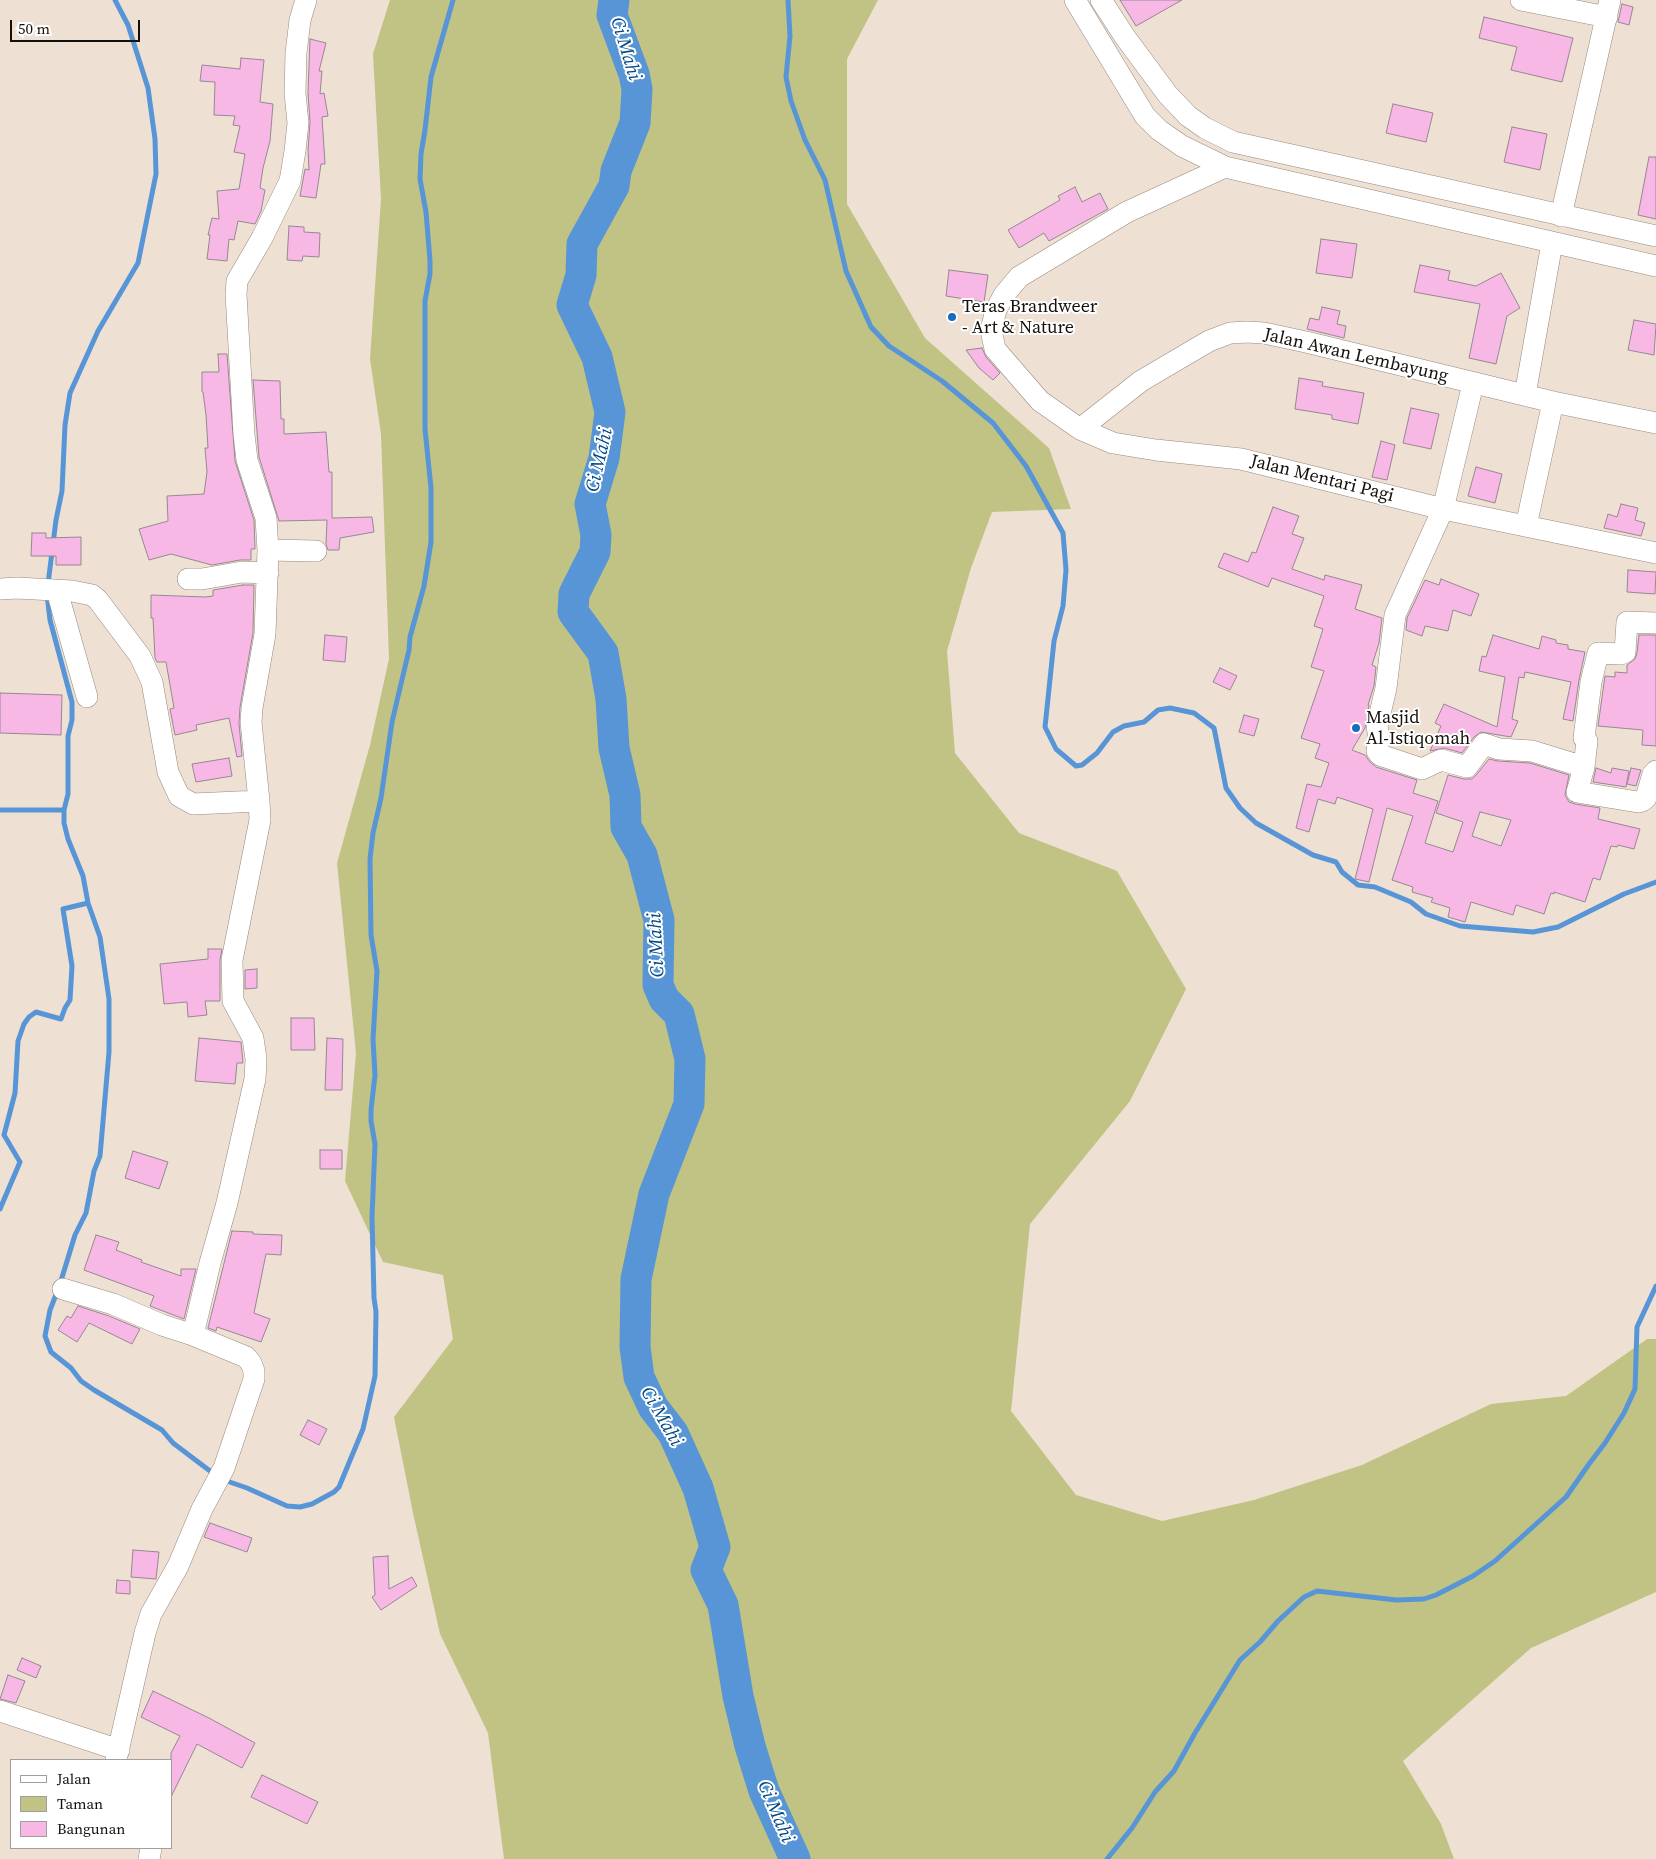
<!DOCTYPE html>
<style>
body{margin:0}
#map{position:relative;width:1656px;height:1859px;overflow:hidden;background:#efe0d4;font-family:"Source Serif 4",serif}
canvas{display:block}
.legend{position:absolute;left:10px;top:1759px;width:162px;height:90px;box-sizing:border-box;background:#fff;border:1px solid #a19f9d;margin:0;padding:6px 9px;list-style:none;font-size:15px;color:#14100b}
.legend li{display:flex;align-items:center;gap:10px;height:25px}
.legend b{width:25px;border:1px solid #a19f9d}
.scale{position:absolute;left:10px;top:20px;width:130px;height:22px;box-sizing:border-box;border:2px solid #14100b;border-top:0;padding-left:6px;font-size:15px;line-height:18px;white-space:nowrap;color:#14100b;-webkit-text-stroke:4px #fff;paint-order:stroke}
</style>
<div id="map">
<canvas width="1656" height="1859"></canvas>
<ul class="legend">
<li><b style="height:6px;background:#fff"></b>Jalan</li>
<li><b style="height:14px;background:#c0c384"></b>Taman</li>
<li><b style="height:14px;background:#f8b8e6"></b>Bangunan</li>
</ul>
<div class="scale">50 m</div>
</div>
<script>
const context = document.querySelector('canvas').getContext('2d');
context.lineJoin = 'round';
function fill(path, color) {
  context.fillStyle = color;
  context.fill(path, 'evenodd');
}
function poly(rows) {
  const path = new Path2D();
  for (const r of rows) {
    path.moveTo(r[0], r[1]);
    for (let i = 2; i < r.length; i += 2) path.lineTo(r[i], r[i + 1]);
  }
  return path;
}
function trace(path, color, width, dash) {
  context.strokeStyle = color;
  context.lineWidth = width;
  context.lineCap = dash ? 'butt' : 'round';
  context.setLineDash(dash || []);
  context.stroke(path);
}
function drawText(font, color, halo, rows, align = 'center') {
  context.font = font + ' "Source Serif 4",serif';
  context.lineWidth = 4;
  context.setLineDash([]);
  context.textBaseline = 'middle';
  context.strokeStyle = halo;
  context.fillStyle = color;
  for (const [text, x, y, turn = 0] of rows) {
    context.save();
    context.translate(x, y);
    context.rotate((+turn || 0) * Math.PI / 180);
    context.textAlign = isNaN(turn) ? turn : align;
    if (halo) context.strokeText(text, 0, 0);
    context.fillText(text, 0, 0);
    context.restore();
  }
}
fill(poly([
 [390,0,878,0,847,59,847,204,925,338,1049,448,1071,509,992,512,971,568,947,651,955,753,1019,833,1117,871,1186,989,1130,1101,1030,1224,1011,1411,1076,1495,1162,1521,1254,1500,1362,1465,1491,1404,1566,1396,1647,1339,1656,1339,1656,1592,1531,1648,1403,1761,1441,1824,1454,1859,504,1859,488,1733,440,1634,413,1513,394,1417,453,1339,443,1275,383,1262,345,1181,356,1053,337,863,370,745,389,659,381,434,370,359,381,199,373,54]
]), '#c0c384');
trace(poly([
 [788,0,790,36,786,77,791,101,805,140,825,180,846,271,871,327,889,346,942,381,993,423,1026,466,1063,533,1066,570,1063,606,1054,641,1045,727,1056,749,1076,766,1082,765,1097,753,1113,732,1124,726,1144,722,1158,710,1170,708,1194,713,1214,728,1226,788,1240,808,1256,823,1313,855,1336,862,1342,872,1358,885,1375,887,1411,902,1426,914,1460,926,1533,932,1558,927,1624,894,1656,882],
 [48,584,56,520,62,491,65,425,70,393,98,331,138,263,156,174,155,139,148,88,128,25,115,0],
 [47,595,50,620,72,702,72,720,68,736,68,794,64,810,64,823,68,839,83,876,88,903,100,937,109,999,109,1052,100,1156,94,1171,86,1213,75,1235,60,1284],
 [0,810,64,810],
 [0,1209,20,1162,4,1135,15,1093,18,1041,24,1024,29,1017,36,1012,61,1019,65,1008,70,1000,72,966,63,909,88,903],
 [57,1292,50,1310,45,1336,51,1352,71,1368,81,1381,94,1390,162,1430,173,1443,214,1474],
 [224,1480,247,1488,287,1506,300,1507,312,1504,334,1492,339,1487,363,1429,375,1376,376,1312,374,1298,372,1217,375,1144,371,1121,371,1110,375,1075,373,1039,377,971,371,935,370,859,373,833,381,798,392,722,409,650,410,637,424,586,431,542,431,488,425,429,425,301,430,274,430,261,426,212,420,179,421,154,425,130,431,77,453,0],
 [1107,1859,1132,1828,1155,1792,1174,1771,1195,1733,1240,1660,1260,1642,1278,1621,1304,1597,1317,1591,1396,1600,1424,1599,1436,1595,1473,1576,1495,1561,1566,1497,1589,1464,1605,1443,1624,1413,1635,1389,1637,1327,1656,1286]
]), '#5895d6', 5);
trace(poly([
 [614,0,612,15,634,74,637,89,635,123,616,171,614,186,582,244,581,275,572,305,597,357,610,412,604,458,590,504,596,535,595,552,574,594,573,612,603,653,611,699,614,748,625,795,626,827,642,855,659,920,658,985,664,999,679,1014,690,1059,689,1104,654,1194,636,1279,635,1347,639,1377,653,1407,673,1433,698,1488,715,1547,706,1570,723,1605,738,1696,750,1746,764,1791,795,1859]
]), '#5895d6', 31);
const building = poly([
 [1120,0,1182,0,1136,26,1120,0],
 [1622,4,1633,7,1629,25,1618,22,1622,4],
 [1484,17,1573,38,1562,82,1511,70,1517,47,1479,38,1484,17],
 [310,39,326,43,319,71,322,71,320,94,324,93,328,116,322,117,325,164,321,164,316,198,300,196,305,169,309,170,308,150,310,122,308,93,310,39],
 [241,58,264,60,260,102,273,104,270,141,263,168,260,188,265,190,261,211,255,224,238,221,234,240,229,239,227,261,207,259,210,235,208,235,212,218,219,219,217,191,239,189,245,154,234,152,240,126,233,125,235,116,214,115,215,82,200,81,202,65,240,69,241,58],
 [1393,104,1433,113,1426,142,1386,133,1393,104],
 [1512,127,1547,134,1540,170,1504,162,1512,127],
 [1649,157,1656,157,1656,219,1638,215,1649,157],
 [1075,187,1082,202,1100,193,1108,209,1049,241,1044,233,1019,248,1008,230,1060,200,1058,196,1075,187],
 [289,226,304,227,304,232,320,233,319,257,303,256,302,261,287,260,289,226],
 [1321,239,1357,244,1352,278,1316,273,1321,239],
 [1420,265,1450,271,1448,280,1476,286,1501,273,1520,308,1507,316,1496,364,1469,358,1480,304,1414,292,1420,265],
 [949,270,988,275,984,302,946,296,949,270],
 [1322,307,1340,311,1337,324,1346,326,1344,338,1307,329,1310,318,1319,320,1322,307],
 [1634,320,1656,324,1654,355,1628,350,1634,320],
 [982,348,986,357,1000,373,993,380,979,368,966,350,982,348],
 [218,354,227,354,235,461,254,520,255,549,251,549,251,560,240,560,212,565,171,554,149,560,139,529,168,521,167,496,204,494,207,472,205,448,208,448,206,415,203,392,202,392,202,372,219,372,218,354],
 [1299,378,1323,382,1322,386,1364,393,1358,424,1332,419,1332,415,1295,409,1299,378],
 [253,380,280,381,281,419,284,419,284,434,326,432,329,472,332,472,332,518,372,517,374,532,340,538,339,550,328,550,326,544,327,520,279,521,259,457,253,380],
 [1411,408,1439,414,1431,449,1403,443,1411,408],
 [1381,441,1395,445,1387,480,1372,477,1381,441],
 [1476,467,1502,474,1495,503,1468,496,1476,467],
 [1621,504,1638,508,1635,520,1645,523,1641,536,1604,528,1608,514,1617,517,1621,504],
 [1273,507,1299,516,1292,534,1304,538,1292,569,1324,580,1325,575,1362,585,1355,609,1382,618,1379,643,1372,665,1376,667,1374,686,1368,705,1369,705,1365,728,1352,750,1365,755,1370,762,1376,767,1417,780,1413,793,1438,801,1425,843,1453,852,1463,822,1436,813,1448,775,1464,779,1472,779,1477,774,1489,759,1498,761,1530,763,1569,775,1565,795,1569,802,1575,804,1600,808,1598,819,1640,829,1634,849,1618,845,1617,847,1611,846,1600,880,1593,878,1585,902,1554,892,1554,894,1551,893,1544,914,1516,905,1513,915,1471,902,1465,922,1448,917,1450,908,1431,902,1433,898,1412,892,1413,887,1392,880,1413,816,1387,808,1369,882,1355,879,1373,809,1337,797,1335,804,1318,799,1309,832,1296,828,1307,784,1321,787,1329,763,1315,758,1320,744,1301,738,1324,671,1311,667,1323,629,1314,626,1324,596,1272,578,1268,587,1218,567,1224,553,1248,562,1252,552,1256,553,1273,507],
 [1480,812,1511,820,1501,846,1472,836,1480,812],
 [32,533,46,533,46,538,81,537,81,565,56,565,56,556,31,556,32,533],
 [1628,570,1656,572,1655,594,1627,592,1628,570],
 [1441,579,1479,594,1471,616,1453,610,1448,631,1425,626,1422,636,1406,630,1407,618,1425,580,1439,585,1441,579],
 [243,585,254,585,253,633,240,707,239,723,242,756,237,757,229,718,196,725,197,730,175,735,170,709,174,708,166,662,157,662,155,658,153,618,151,618,151,595,205,597,213,596,213,590,243,585],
 [325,635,347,637,345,662,323,660,325,635],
 [1493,635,1539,649,1542,636,1556,640,1556,643,1568,645,1568,649,1585,652,1579,680,1573,721,1563,719,1571,682,1525,672,1524,678,1519,677,1512,719,1518,721,1511,737,1481,732,1474,737,1462,753,1444,748,1430,751,1441,726,1435,723,1444,704,1497,727,1505,677,1479,671,1482,656,1486,657,1493,635],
 [1639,635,1656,635,1656,746,1642,745,1643,730,1598,726,1605,676,1615,677,1615,672,1627,673,1627,665,1635,659,1637,653,1639,635],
 [1220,668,1237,676,1230,690,1213,682,1220,668],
 [0,693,62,695,61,735,0,733,0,693],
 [1244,715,1259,719,1254,736,1239,732,1244,715],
 [229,758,232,776,196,782,192,764,229,758],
 [1596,768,1611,773,1612,768,1629,771,1626,787,1593,782,1596,768],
 [1631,768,1641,770,1636,786,1627,784,1631,768],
 [208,949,222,949,220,960,220,1001,205,1001,207,1015,188,1017,187,1002,164,1004,160,964,208,959,208,949],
 [257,969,257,988,245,989,245,970,257,969],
 [291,1018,314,1018,315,1050,291,1050,291,1018],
 [199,1038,241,1042,243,1063,237,1063,235,1084,195,1081,199,1038],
 [327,1038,343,1039,342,1090,325,1090,327,1038],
 [320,1150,342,1150,342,1169,320,1169,320,1150],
 [133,1151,168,1162,159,1189,125,1178,133,1151],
 [232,1231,253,1232,253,1234,282,1235,281,1255,266,1254,254,1313,270,1319,261,1342,217,1327,216,1331,208,1328,232,1231],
 [96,1235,119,1242,116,1250,142,1260,141,1262,181,1276,181,1269,196,1269,184,1319,150,1306,154,1296,84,1270,96,1235],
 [78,1306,109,1316,140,1329,132,1344,89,1323,77,1342,58,1330,67,1316,71,1318,78,1306],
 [308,1420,327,1429,319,1445,300,1435,308,1420],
 [210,1523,252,1538,247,1552,204,1537,210,1523],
 [133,1550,159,1552,156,1579,131,1577,133,1550],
 [388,1556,389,1589,412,1577,417,1586,381,1610,372,1597,375,1595,373,1557,388,1556],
 [117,1580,130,1581,130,1594,116,1593,117,1580],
 [22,1658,41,1666,36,1678,17,1670,22,1658],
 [8,1675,25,1681,16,1703,0,1699,8,1675],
 [153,1691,209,1718,255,1743,242,1768,197,1744,171,1797,171,1753,180,1736,141,1717,153,1691],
 [262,1775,318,1802,307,1824,251,1797,262,1775]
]);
fill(building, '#f8b8e6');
trace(building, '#968791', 1);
const minor = poly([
 [1075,0,1145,116,1159,130,1182,146,1225,167,1656,266],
 [1101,0,1125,37,1168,95,1188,116,1205,128,1233,142,1656,236],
 [1521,0,1607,17],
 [1225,167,1127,212,1019,277,1004,295,996,310,991,330,995,349,1040,401,1080,429,1113,443,1156,450,1241,459,1443,509,1656,553],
 [1561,216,1610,0],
 [1473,384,1443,509,1395,615,1386,688,1377,726,1379,738,1377,751,1380,755,1422,769,1441,760,1467,767,1484,744,1499,749,1532,751,1584,767],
 [1525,395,1552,243],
 [1080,429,1141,381,1209,341,1230,333,1247,332,1264,333,1306,342,1553,402,1656,423],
 [1526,526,1553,402],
 [268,550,316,551],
 [188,579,202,579,242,572,268,573],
 [0,589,17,588,72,591,92,595,98,600,140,656,152,682,168,772,179,796,193,804,259,801,260,820,232,960,233,1001,253,1038,256,1059,255,1079,227,1203,210,1263,193,1335,246,1357,251,1363,254,1371,254,1379,224,1468,202,1509,178,1566,151,1614,145,1633,116,1760],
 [57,591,87,697],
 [1656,623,1627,622,1625,652,1621,654,1598,653,1591,682,1584,738,1587,741,1584,767,1577,792,1638,802,1642,801,1646,798,1653,774,1656,771],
 [259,801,251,722,252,708,265,634,268,550,266,518,247,460,244,435,236,294,237,281,262,238,290,181,295,151,298,123,295,93,296,53,300,20,306,0],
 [63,1289,113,1304,162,1325,193,1335],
 [0,1711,119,1750],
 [149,1859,151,1848]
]);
trace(minor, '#97897e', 22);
trace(minor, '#fff', 21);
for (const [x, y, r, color] of [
 [952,317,5,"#176ebc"],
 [1356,728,5,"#176ebc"]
]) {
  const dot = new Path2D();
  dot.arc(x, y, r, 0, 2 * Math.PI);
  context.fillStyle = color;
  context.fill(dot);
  trace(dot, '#fff', 2);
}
drawText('18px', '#14100b', '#fff', [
 ["Teras Brandweer",962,307],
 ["- Art & Nature",962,328],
 ["Masjid",1366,718],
 ["Al-Istiqomah",1366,739]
], 'left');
drawText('18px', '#14100b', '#fff', [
 ["Jalan Awan Lembayung",1356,356,13],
 ["Jalan Mentari Pagi",1322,479,14]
]);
drawText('italic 19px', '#034b87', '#fff', [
 ["Ci Mahi",625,49,73],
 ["Ci Mahi",600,460,-77],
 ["Ci Mahi",657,945,-93],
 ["Ci Mahi",661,1417,60],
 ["Ci Mahi",775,1812,67]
]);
</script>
